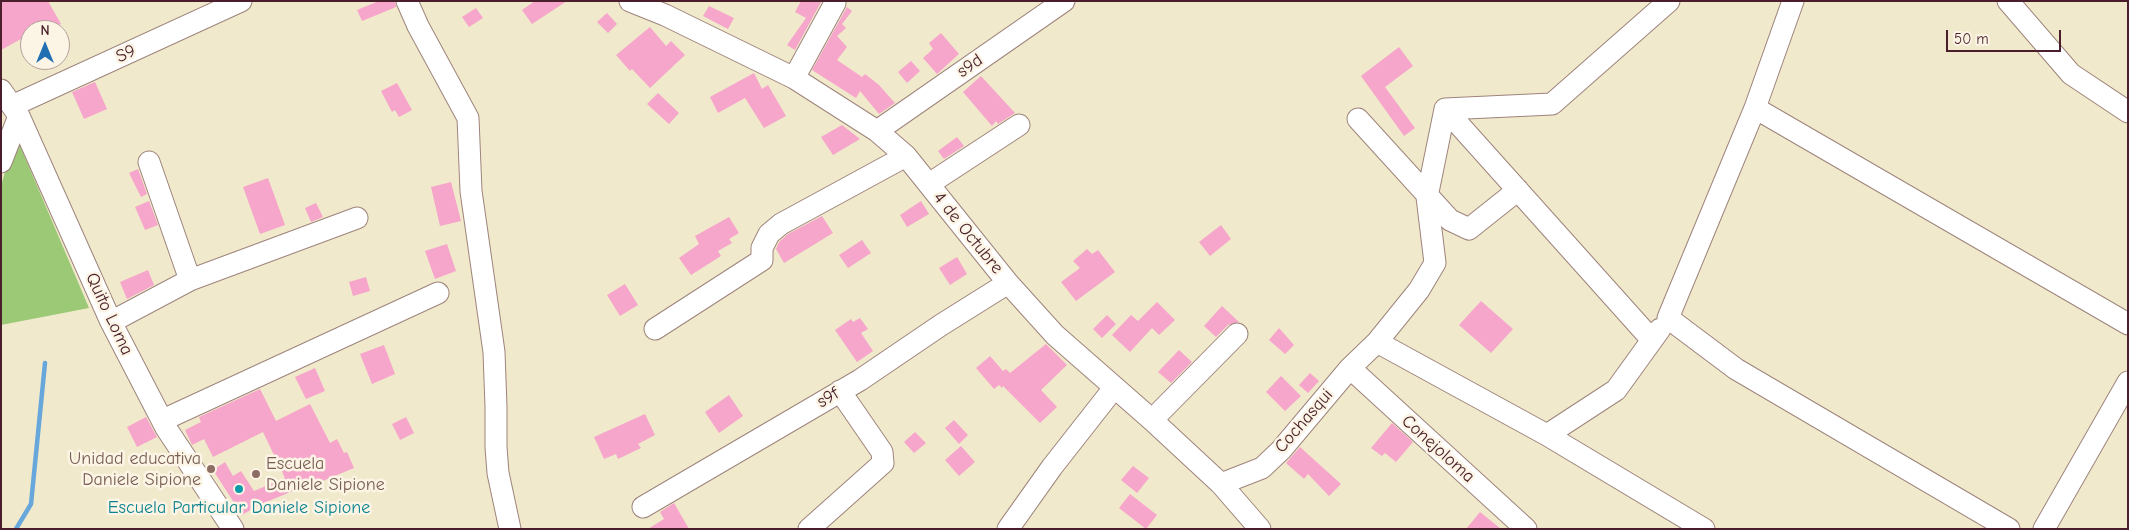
<!DOCTYPE html>
<style>
body{margin:0}
#map{position:relative;width:2129px;height:530px;overflow:hidden;background:#f1e9cc;font-family:"Comic Neue",sans-serif}
canvas{display:block}
.frame{position:absolute;inset:0;border:2px solid #4a1f2b;pointer-events:none}
.north{position:absolute;left:20px;top:20px;width:50px;height:50px;box-sizing:border-box;background:#fcf5e5;border:1px solid #b59f9b;border-radius:50%;rotate:0deg;font-size:14px;font-weight:700;line-height:20px;text-align:center;color:#4a1f2b}
.north::after{content:'';display:block;margin:auto;width:18px;height:22px;background:#1f6fb2;clip-path:polygon(50% 0,100% 100%,50% 72%,0 100%)}
.scale{position:absolute;left:1946px;top:30px;width:115px;height:22px;box-sizing:border-box;border:2px solid #4a1f2b;border-top:0;padding-left:6px;font-size:15px;line-height:18px;white-space:nowrap;color:#4a1f2b;-webkit-text-stroke:4px #fcf5e5;paint-order:stroke}
</style>
<div id="map">
<canvas width="2129" height="530"></canvas>
<div class="frame"></div>
<div class="north">N</div>
<div class="scale">50 m</div>
</div>
<script>
const context = document.querySelector('canvas').getContext('2d');
context.lineJoin = 'round';
function fill(path, color) {
  context.fillStyle = color;
  context.fill(path, 'evenodd');
}
function poly(rows) {
  const path = new Path2D();
  for (const r of rows) {
    path.moveTo(r[0], r[1]);
    for (let i = 2; i < r.length; i += 2) path.lineTo(r[i], r[i + 1]);
  }
  return path;
}
function trace(path, color, width, dash) {
  context.strokeStyle = color;
  context.lineWidth = width;
  context.lineCap = dash ? 'butt' : 'round';
  context.setLineDash(dash || []);
  context.stroke(path);
}
function drawText(font, color, halo, rows, align = 'center') {
  context.font = font + ' "Comic Neue",sans-serif';
  context.lineWidth = 5;
  context.setLineDash([]);
  context.textBaseline = 'middle';
  context.strokeStyle = halo;
  context.fillStyle = color;
  for (const [text, x, y, turn = 0] of rows) {
    context.save();
    context.translate(x, y);
    context.rotate((+turn || 0) * Math.PI / 180);
    context.textAlign = isNaN(turn) ? turn : align;
    if (halo) context.strokeText(text, 0, 0);
    context.fillText(text, 0, 0);
    context.restore();
  }
}
fill(poly([
 [18,141,89,308,1,325,1,186,13,144]
]), '#9cc976');
trace(poly([
 [16,529,31,504,45,363]
]), '#68a7db', 4.5);
fill(poly([
 [1,1,48,1,61,24,50,30,30,30,30,34,1,50],
 [379,1,395,1,396,7,362,21,357,10],
 [535,1,567,1,532,24,522,10],
 [801,1,821,2,795,50,787,45,806,18,795,12],
 [709,6,734,18,728,29,703,16],
 [847,7,852,11,842,24,846,28,837,36,847,47,837,60,862,77,865,74,879,85,895,103,879,114,860,91,856,98,812,70],
 [476,8,483,18,469,27,462,17],
 [607,13,617,24,608,33,597,22],
 [650,27,666,46,671,41,685,55,650,88,632,69,630,71,616,55],
 [941,33,959,54,937,74,923,58,933,49,929,43],
 [1399,47,1413,66,1385,87,1415,128,1404,136,1361,76],
 [911,61,920,71,907,83,898,72],
 [754,73,762,89,768,85,786,116,764,128,745,98,718,113,710,97],
 [981,76,1015,113,998,124,996,121,992,126,963,92],
 [95,82,107,109,84,119,72,92],
 [397,83,412,110,399,117,395,110,392,112,381,91],
 [658,93,679,113,669,124,647,104],
 [842,125,860,139,833,155,821,137],
 [957,137,964,146,944,159,938,151],
 [138,169,147,194,141,197,129,173],
 [268,178,285,225,260,234,243,187],
 [451,182,461,221,440,226,431,187],
 [149,201,158,225,145,230,135,207],
 [921,201,929,214,907,227,900,215],
 [316,203,323,217,311,222,305,208],
 [822,216,833,233,784,263,776,249,779,242,788,234],
 [729,217,739,233,729,239,732,243,718,251,721,256,691,275,679,258,699,244,695,236],
 [1221,225,1231,239,1210,256,1199,242],
 [862,240,871,253,848,268,839,255],
 [447,244,456,271,435,279,425,251],
 [1087,249,1092,254,1098,250,1115,272,1076,301,1061,282,1080,268,1073,261],
 [957,257,967,274,950,285,939,268],
 [148,270,154,285,127,299,120,282],
 [366,277,370,291,353,296,349,282],
 [625,284,638,305,620,316,607,295],
 [1481,301,1513,329,1491,353,1459,325],
 [1157,302,1175,320,1159,335,1152,328,1130,352,1112,335,1131,315,1138,321],
 [1222,306,1239,322,1228,325,1216,337,1204,326],
 [1107,315,1116,324,1102,338,1093,329],
 [860,318,868,329,861,333,873,351,857,362,835,330,851,319,853,322],
 [1279,328,1294,345,1285,354,1269,340],
 [1046,344,1067,365,1041,390,1057,407,1040,423,1003,386,1002,388,999,385,994,389,976,368,990,356,1003,371,1006,369,1010,373],
 [384,345,395,374,372,384,360,354],
 [1179,350,1192,362,1171,383,1158,372],
 [315,368,325,391,306,399,295,377],
 [1310,373,1319,381,1308,393,1299,385],
 [1281,376,1301,396,1285,411,1266,392],
 [260,389,276,421,310,404,330,443,337,439,344,453,347,452,354,468,301,490,300,488,259,505,242,515,213,470,225,462,233,476,241,471,254,491,285,478,263,432,213,457,204,439,192,445,185,430,201,422,199,417],
 [729,395,743,416,719,433,705,412],
 [645,414,655,435,638,444,641,448,618,459,616,454,604,459,594,437],
 [146,417,157,437,137,447,127,427],
 [406,417,414,433,400,440,392,424],
 [954,420,968,435,959,444,945,428],
 [1392,423,1413,442,1396,462,1385,453,1382,456,1371,448],
 [915,432,926,443,914,453,904,442],
 [961,446,975,462,959,476,945,460],
 [1300,447,1341,484,1329,496,1308,474,1304,479,1286,463],
 [1133,466,1149,478,1137,493,1121,480],
 [1130,494,1157,515,1146,529,1119,508],
 [674,503,689,529,648,529,664,519,660,512],
 [1480,512,1501,529,1466,529]
]), '#f6a5cb');
const minor = poly([
 [407,1,418,26,468,118,471,191,494,352,496,407,496,447,498,473,510,529],
 [630,1,665,15,794,78,877,131,906,156,1008,283,1055,335,1152,420,1221,484,1260,529],
 [1793,1,1755,108,2128,324],
 [2008,1,2071,74,2128,112],
 [794,78,835,3],
 [1,90,19,116,111,322,166,428,233,529],
 [12,106,241,1],
 [1755,108,1668,318,1736,369,2009,529],
 [1445,109,1652,340],
 [1358,119,1450,220,1469,229,1518,190],
 [877,131,1064,1],
 [1,162,19,116],
 [149,162,190,280],
 [929,184,1019,125],
 [111,322,190,280,357,218],
 [655,329,762,260,762,248,769,234,781,224,906,156],
 [1377,342,1547,435,1704,529],
 [1350,368,1526,529],
 [163,420,438,293],
 [1152,420,1237,334],
 [1547,435,1616,390,1660,329],
 [1221,484,1262,468,1281,450,1350,368,1377,342,1419,290,1435,263,1427,197,1445,109,1552,104,1669,1],
 [643,507,860,380,941,325,1008,283],
 [809,529,883,463,882,452,840,391],
 [1008,529,1052,467,1114,388],
 [2044,529,2128,382]
]);
trace(minor, '#9e847c', 23);
trace(minor, '#fff', 21);
for (const [x, y, r, color] of [
 [211,469,5,"#8d6e63"],
 [256,474,5,"#8d6e63"],
 [239,489,5,"#0f9aa8"]
]) {
  const dot = new Path2D();
  dot.arc(x, y, r, 0, 2 * Math.PI);
  context.fillStyle = color;
  context.fill(dot);
  trace(dot, '#fcf5e5', 2);
}
drawText('18px', '#4a1f2b', '#fcf5e5', [
 ["S9",126,54,-25],
 ["s9d",970,66,-35],
 ["4 de Octubre",968,233,51],
 ["Quito Loma",109,314,65],
 ["s9f",828,398,-31],
 ["Cochasqui",1304,421,-49],
 ["Conejoloma",1438,449,42]
]);
drawText('18px', '#785e54', '#fcf5e5', [
 ["Unidad educativa",201,459],
 ["Daniele Sipione",201,480],
 ["Escuela",266,464,"left"],
 ["Daniele Sipione",266,485,"left"]
], 'right');
drawText('18px', '#0d838f', '#fcf5e5', [
 ["Escuela Particular Daniele Sipione",239,508]
]);
</script>
